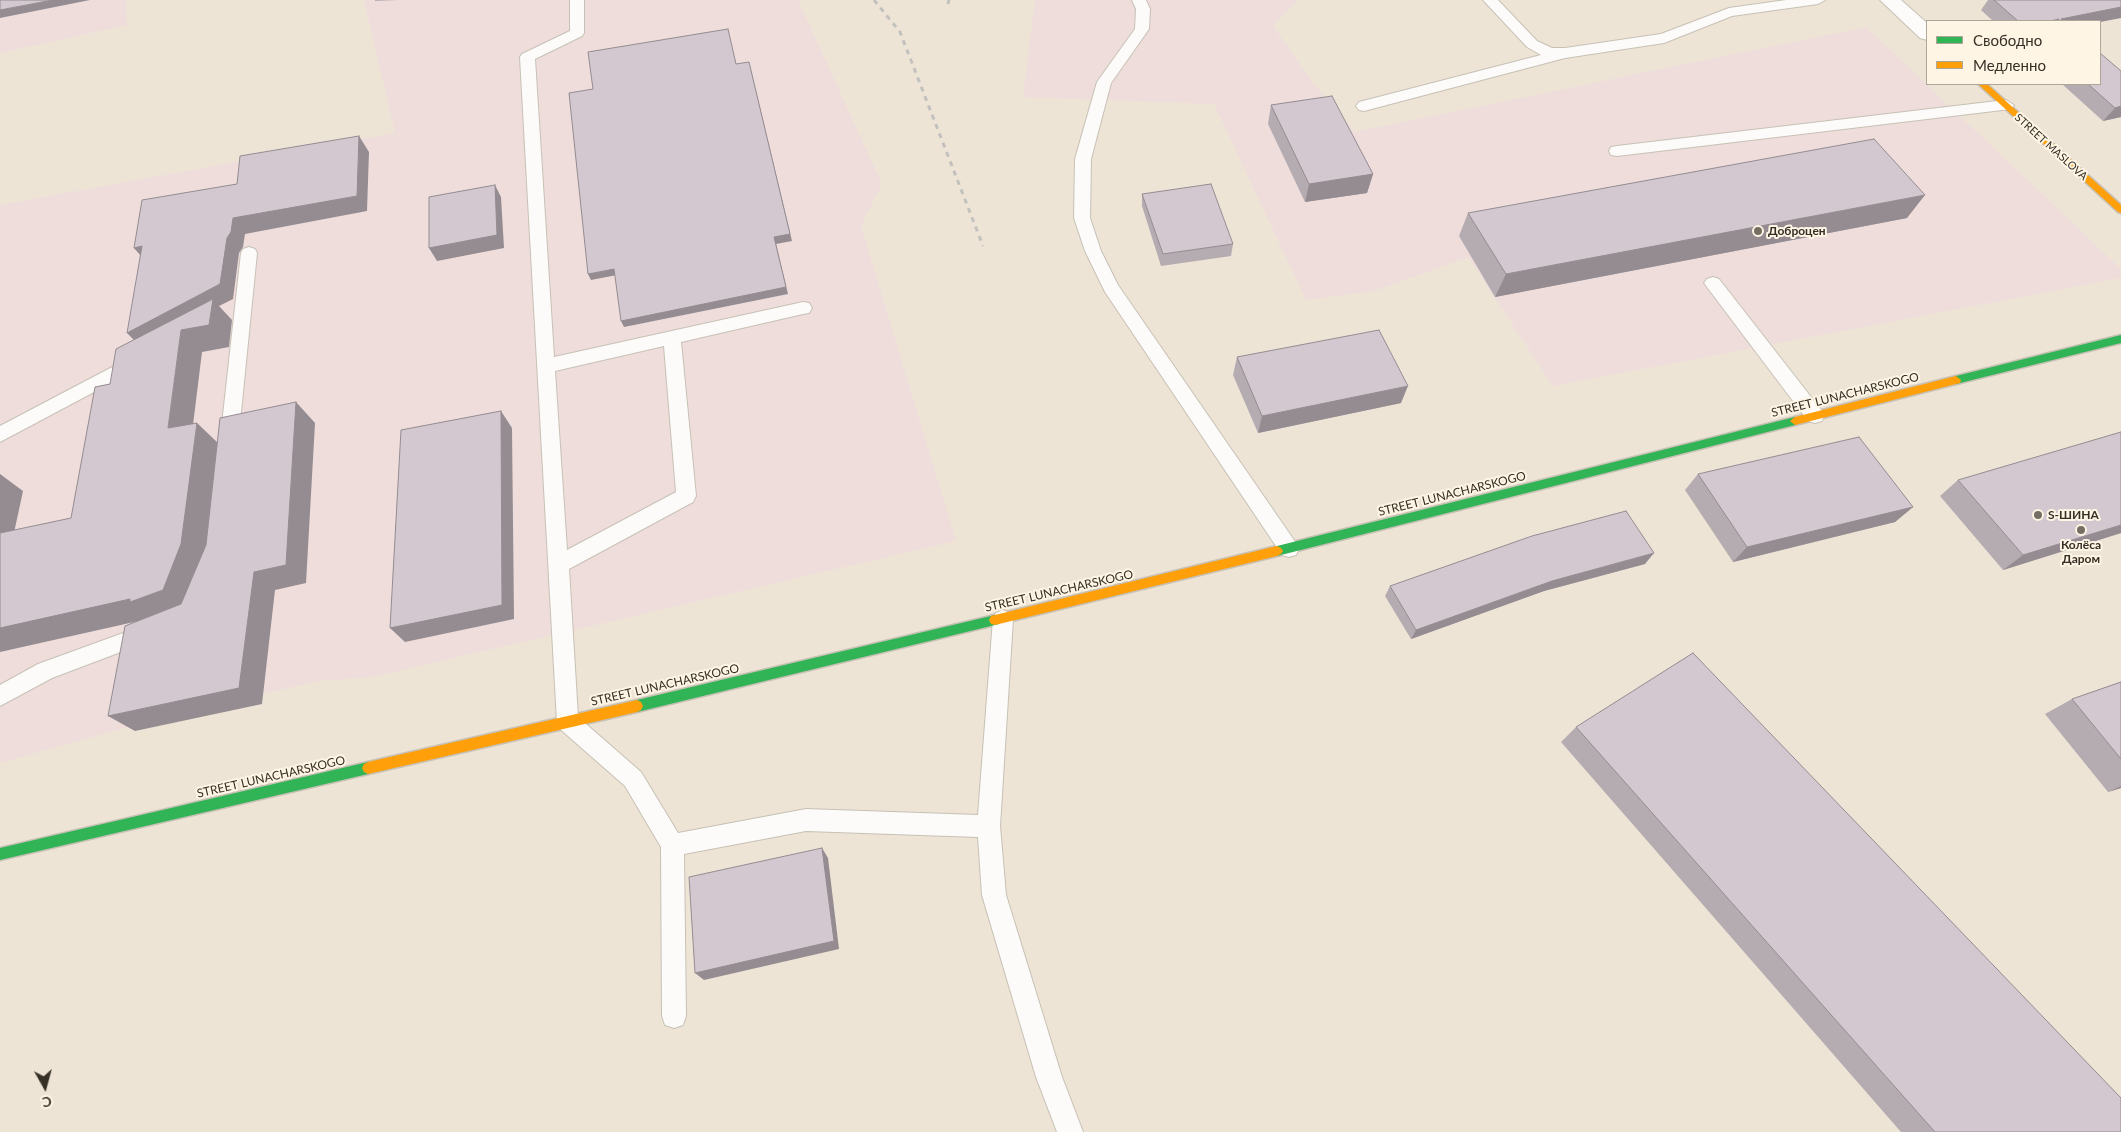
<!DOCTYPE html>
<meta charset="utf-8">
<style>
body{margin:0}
#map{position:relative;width:2121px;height:1132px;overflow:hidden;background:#ede4d6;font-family:Lato,sans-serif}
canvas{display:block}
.legend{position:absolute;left:1926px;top:20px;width:175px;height:65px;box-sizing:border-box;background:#fff5e5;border:1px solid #aea698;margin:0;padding:6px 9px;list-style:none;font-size:15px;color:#352f25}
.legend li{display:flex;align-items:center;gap:10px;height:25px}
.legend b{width:25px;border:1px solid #aea698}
.north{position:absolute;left:20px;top:1062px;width:50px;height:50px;-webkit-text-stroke:4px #fff5e5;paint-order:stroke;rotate:173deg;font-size:14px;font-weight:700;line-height:20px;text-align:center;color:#352f25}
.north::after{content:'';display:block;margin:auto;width:18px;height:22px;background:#352f25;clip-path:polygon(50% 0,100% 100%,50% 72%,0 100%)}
</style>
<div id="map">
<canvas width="2121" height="1132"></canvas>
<ul class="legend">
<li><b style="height:6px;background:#30b455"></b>Свободно</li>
<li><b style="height:6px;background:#ff9f0a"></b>Медленно</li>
</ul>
<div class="north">С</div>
</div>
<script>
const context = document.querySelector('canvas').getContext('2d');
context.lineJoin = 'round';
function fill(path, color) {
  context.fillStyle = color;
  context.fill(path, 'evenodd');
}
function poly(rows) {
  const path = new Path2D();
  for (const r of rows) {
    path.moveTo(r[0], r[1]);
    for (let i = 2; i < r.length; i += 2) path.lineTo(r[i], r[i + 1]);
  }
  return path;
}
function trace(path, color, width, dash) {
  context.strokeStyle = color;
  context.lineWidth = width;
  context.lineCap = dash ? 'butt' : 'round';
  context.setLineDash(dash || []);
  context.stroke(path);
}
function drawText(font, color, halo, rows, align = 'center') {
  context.font = font + ' Lato,sans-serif';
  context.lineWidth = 4;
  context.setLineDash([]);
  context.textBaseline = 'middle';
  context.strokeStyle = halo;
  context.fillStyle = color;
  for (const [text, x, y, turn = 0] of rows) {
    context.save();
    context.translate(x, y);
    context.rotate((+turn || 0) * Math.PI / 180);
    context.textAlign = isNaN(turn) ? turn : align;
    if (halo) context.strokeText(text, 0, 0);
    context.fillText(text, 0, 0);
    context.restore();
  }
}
fill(poly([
 [0,0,126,0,127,25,0,53],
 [364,0,798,0,882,184,861,226,956,541,372,677,318,681,153,720,0,763,0,205,395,133],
 [1035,0,1298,0,1273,26,1314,84,1355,132,1866,27,2121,269,2121,278,1553,386,1468,257,1374,291,1306,300,1214,104,1023,97]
]), '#efdddc');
const lane = poly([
 [570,0,584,0,584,33,582,36,535,59,554,357,803,302,809,303,812,308,809,313,803,314,681,342,696,496,693,502,569,569,578,717,641,772,678,833,806,809,978,815,993,619,996,613,1003,610,1010,613,1013,619,1000,826,1006,895,1062,1077,1083,1132,1057,1132,1036,1077,982,895,978,837,806,831,684,854,686,1016,683,1025,674,1028,665,1025,662,1016,661,847,625,786,560,729,557,722,520,57,522,54,570,31,570,0],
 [664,346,676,492,567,550,555,371,664,346],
 [1132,0,1146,0,1150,9,1149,29,1111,83,1091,159,1090,218,1101,251,1118,285,1296,543,1299,549,1296,555,1289,557,1282,555,1105,292,1085,251,1074,218,1075,159,1097,82,1135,29,1136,9,1132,0],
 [1483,0,1498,0,1537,41,1552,48,1565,48,1661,34,1729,8,1786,0,1825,0,1818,4,1732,16,1664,43,1565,58,1364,111,1359,110,1356,106,1359,102,1541,55,1527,47,1483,0],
 [2006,100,2014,105,2011,109,1617,156,1611,155,1609,151,1611,147,1617,146,2006,100],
 [249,247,255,249,257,253,238,442,236,447,229,450,222,447,220,442,241,253,243,249,249,247],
 [1713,277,1719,279,1822,411,1824,416,1822,421,1815,423,1808,421,1707,287,1704,283,1707,279,1713,277],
 [137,354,143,356,146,361,143,366,0,442,0,426,137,354],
 [148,624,155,627,158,633,155,639,52,678,0,706,0,685,38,664,148,624]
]);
const street = poly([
 [1880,0,1901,0,1927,23,1927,40,1920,38,1880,0]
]);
const fast = poly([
 [2121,335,2121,343,1956,384,1951,380,1956,376,2121,335],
 [1795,417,1800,421,1795,425,1277,556,1273,554,1271,551,1273,548,1277,546,1795,417],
 [995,615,999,616,1001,620,999,624,995,625,637,712,633,710,631,706,633,702,637,700,995,615],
 [368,762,372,764,374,768,372,772,368,774,0,860,0,848,368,762]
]);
const slow = poly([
 [1978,84,1987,84,2121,205,2121,213,2118,212,1978,84],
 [1956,376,1961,380,1960,383,1795,425,1790,421,1795,417,1956,376],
 [1277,546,1281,548,1283,551,1281,554,1277,556,995,625,991,624,989,620,991,616,995,615,1277,546],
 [637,700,641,702,643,706,641,710,637,712,368,774,364,772,362,768,364,764,368,762,637,700]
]);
trace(lane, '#c7c1b5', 2);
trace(street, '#c7c1b5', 2);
trace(fast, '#c7c1b5', 3);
trace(slow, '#c7c1b5', 3);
fill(lane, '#fcfbf9');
fill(street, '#fcfbf9');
fill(fast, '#30b455');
fill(slow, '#ff9f0a');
trace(poly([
 [874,0,900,32,983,246],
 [948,4,949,0]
]), '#c3c1be', 3, [5, 5]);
fill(poly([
 [375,0,398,0,375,1],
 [1988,0,2121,0,2100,21,1993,21,1981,10],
 [2062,84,2100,84,2121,117,2103,121],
 [1271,105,1373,174,1367,193,1305,202,1268,124],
 [1142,194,1233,244,1231,256,1161,266,1142,206],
 [1468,213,1907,218,1495,297,1459,236],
 [1237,357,1401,403,1258,433,1233,375],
 [1698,474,1913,507,1895,522,1733,562,1685,490],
 [1958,480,2121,533,2003,570,1940,496],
 [1645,564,1544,591,1411,639,1385,596,1390,586],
 [2121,682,2121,788,2108,792,2045,714,2072,699],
 [1576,727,2121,1132,1901,1132,1561,742]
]), '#b5acb2');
fill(poly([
 [53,0,90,0,0,18,0,10],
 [2121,7,2121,18,2100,22,2100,21,2059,21,2061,19],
 [749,62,792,241,776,244,788,294,624,327,621,321,774,237],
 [2121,106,2121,117,2103,121,2115,108],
 [359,136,369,152,367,211,245,234,243,247,239,253,233,299,219,306,232,320,229,347,202,352,190,449,168,428,181,330,211,311,142,348,127,333,227,238,233,218],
 [1373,174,1367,193,1305,202,1309,184],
 [495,185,501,197,504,248,437,261,429,248],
 [1925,195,1907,218,1495,297,1506,274],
 [142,246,147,263,134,248],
 [614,269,617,275,591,280,588,274],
 [1408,386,1401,403,1258,433,1262,416],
 [296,402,315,423,306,583,275,590,262,704,135,731,108,716,254,572],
 [501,411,512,428,514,619,405,642,390,628],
 [197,423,218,443,204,563,187,608,152,618,0,652,0,628],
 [0,474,23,491,9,556,0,550],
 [1913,507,1895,522,1733,562,1747,547],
 [2121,525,2121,533,2003,570,2023,555],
 [1654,553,1645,564,1544,591,1411,639,1416,630,1552,581],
 [2121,786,2121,788,2108,792],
 [822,848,828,858,839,949,704,980,695,973]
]), '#948c91');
const building = poly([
 [0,0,53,0,0,10,0,0],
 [1994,0,2121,0,2121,7,2061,19,2063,21,2058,21,2059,19,2050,21,2018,21,1994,0],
 [728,29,736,64,749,62,790,234,774,237,786,287,621,321,614,269,588,274,569,93,593,89,588,52,728,29],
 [2100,53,2121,71,2121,106,2115,108,2088,84,2100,84,2100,53],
 [1332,96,1373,174,1309,184,1271,105,1332,96],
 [359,136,357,196,233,218,231,232,227,238,220,284,127,333,142,246,134,248,142,200,237,184,240,156,359,136],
 [1874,139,1925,195,1506,274,1468,213,1874,139],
 [1211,184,1233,244,1163,254,1142,194,1211,184],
 [495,185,497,235,429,248,429,197,495,185],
 [213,299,209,325,181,330,168,428,197,423,181,544,163,590,130,602,130,599,0,628,0,533,71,518,95,387,110,384,116,349,213,299],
 [1379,330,1408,386,1262,416,1237,357,1379,330],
 [296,402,286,565,254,572,239,688,108,716,125,626,181,604,206,545,220,418,296,402],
 [501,411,502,605,390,628,401,430,501,411],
 [2121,432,2121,525,2023,555,1958,480,2121,432],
 [1859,437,1913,507,1747,547,1698,474,1859,437],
 [1626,511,1654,553,1552,581,1416,630,1390,586,1532,536,1626,511],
 [1693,653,2121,1098,2121,1132,1935,1132,1576,727,1693,653],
 [2121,682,2121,759,2072,699,2121,682],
 [822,848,834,941,695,973,689,877,822,848]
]);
fill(building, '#d3c8cf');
trace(building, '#948c91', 1);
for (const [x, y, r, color] of [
 [1758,231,5,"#756e63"],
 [2038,515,5,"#756e63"],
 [2081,530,5,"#756e63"]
]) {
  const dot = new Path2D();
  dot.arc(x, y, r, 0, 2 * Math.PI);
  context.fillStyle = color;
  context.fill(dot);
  trace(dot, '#fff5e5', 2);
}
drawText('11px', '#352f25', '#fff5e5', [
 ["STREET MASLOVA",2051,147,42]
]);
drawText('bold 12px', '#352f25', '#fff5e5', [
 ["Доброцен",1768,231],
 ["S-ШИНА",2048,515],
 ["Колёса",2081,545,"center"],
 ["Даром",2081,559,"center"]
], 'left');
drawText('12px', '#352f25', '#fff5e5', [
 ["STREET LUNACHARSKOGO",1845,395,-14],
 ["STREET LUNACHARSKOGO",1452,494,-14],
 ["STREET LUNACHARSKOGO",1059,591,-13],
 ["STREET LUNACHARSKOGO",665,685,-13],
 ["STREET LUNACHARSKOGO",271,777,-13]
]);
</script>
